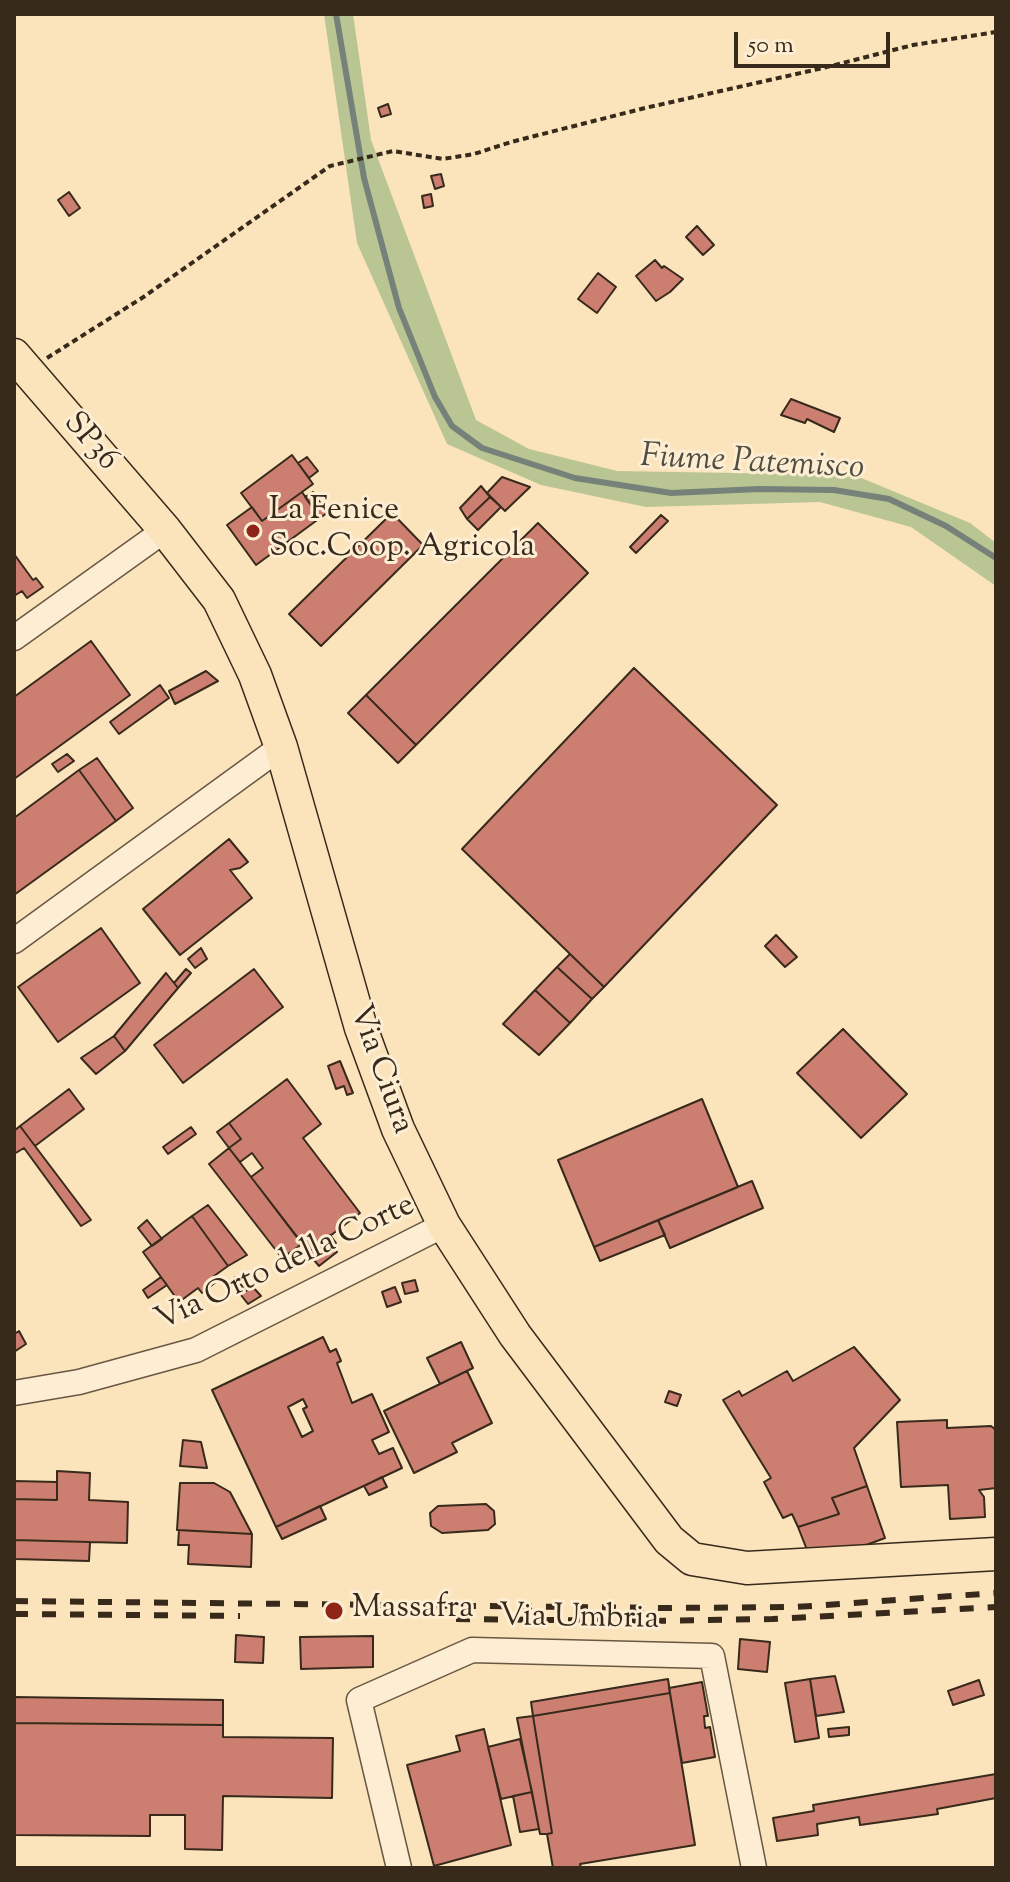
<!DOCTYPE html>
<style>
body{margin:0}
#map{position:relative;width:1010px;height:1882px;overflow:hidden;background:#fbe3bb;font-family:"Sorts Mill Goudy",serif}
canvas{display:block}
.frame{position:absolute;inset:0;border:16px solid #372a1b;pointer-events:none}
.scale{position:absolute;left:734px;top:32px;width:156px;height:36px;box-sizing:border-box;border:4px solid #372a1b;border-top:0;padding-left:10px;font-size:24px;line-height:28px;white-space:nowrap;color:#372a1b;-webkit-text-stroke:6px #fcedd3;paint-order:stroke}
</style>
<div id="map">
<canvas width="1010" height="1882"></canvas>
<div class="frame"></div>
<div class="scale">50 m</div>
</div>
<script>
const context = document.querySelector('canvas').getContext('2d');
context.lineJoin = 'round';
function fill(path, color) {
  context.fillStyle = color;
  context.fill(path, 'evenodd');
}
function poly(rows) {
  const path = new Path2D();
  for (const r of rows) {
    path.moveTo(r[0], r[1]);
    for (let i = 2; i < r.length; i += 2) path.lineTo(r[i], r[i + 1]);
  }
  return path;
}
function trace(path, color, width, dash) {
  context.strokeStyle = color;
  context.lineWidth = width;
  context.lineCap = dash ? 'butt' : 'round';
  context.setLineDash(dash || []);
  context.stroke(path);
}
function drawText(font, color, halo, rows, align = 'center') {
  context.font = font + ' "Sorts Mill Goudy",serif';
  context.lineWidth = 6;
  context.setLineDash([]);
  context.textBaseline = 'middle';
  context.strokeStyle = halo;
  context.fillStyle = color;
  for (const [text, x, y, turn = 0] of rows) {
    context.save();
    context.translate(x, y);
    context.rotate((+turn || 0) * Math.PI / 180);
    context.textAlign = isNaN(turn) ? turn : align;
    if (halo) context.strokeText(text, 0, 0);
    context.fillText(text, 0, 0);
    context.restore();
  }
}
fill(poly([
 [324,14,353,14,371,140,476,420,529,449,617,471,854,475,970,523,996,543,996,586,911,527,820,502,646,507,541,485,447,444,357,243]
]), '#bac594');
trace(poly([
 [336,14,364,178,399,308,435,397,452,426,482,448,575,478,671,493,759,489,834,490,889,499,946,526,996,558]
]), '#768279', 6);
const building = poly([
 [388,104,391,114,381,117,378,108,388,104],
 [441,174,444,186,435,189,431,176,441,174],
 [69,192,80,208,69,216,58,200,69,192],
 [431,194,433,206,424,208,422,196,431,194],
 [697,226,714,245,703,255,686,237,697,226],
 [655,260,662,268,664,266,683,279,670,292,656,301,636,276,655,260],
 [598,273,616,287,597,313,578,299,598,273],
 [791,399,840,418,834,432,807,419,805,423,781,415,791,399],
 [292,455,313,484,262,521,241,493,292,455],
 [307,457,318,471,309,478,298,463,307,457],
 [502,477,530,487,505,511,487,493,502,477],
 [481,486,490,497,467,519,460,508,481,486],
 [302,492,320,518,256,565,227,525,252,507,262,521,302,492],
 [313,492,327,513,320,518,305,497,313,492],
 [490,497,501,507,478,530,467,519,490,497],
 [392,513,423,545,321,646,289,614,392,513],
 [661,515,668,521,636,553,630,547,661,515],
 [538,523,588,573,416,745,366,695,538,523],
 [14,554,33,580,36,578,43,587,27,598,22,591,14,596,14,554],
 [91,641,130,695,14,779,14,697,91,641],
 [634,668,777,805,604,987,462,849,634,668],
 [206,671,218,681,175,704,169,691,206,671],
 [160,685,169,698,119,734,110,722,160,685],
 [366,695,416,745,398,763,348,713,366,695],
 [67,754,74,761,58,772,52,764,67,754],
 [97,758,133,808,116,821,79,770,97,758],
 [79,770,116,821,14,895,14,818,79,770],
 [229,839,248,862,240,868,230,870,252,898,180,955,143,909,229,839],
 [101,928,140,983,58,1042,18,987,101,928],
 [776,935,797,957,785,967,765,946,776,935],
 [201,948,207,959,195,968,188,959,201,948],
 [570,954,604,987,592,999,557,967,570,954],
 [557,967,592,999,570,1023,535,990,557,967],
 [186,969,191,973,178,988,174,983,186,969],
 [254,969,283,1007,183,1083,154,1045,254,969],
 [166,973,178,988,125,1051,114,1036,166,973],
 [535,990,570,1023,539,1055,503,1024,535,990],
 [843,1029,907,1094,861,1138,797,1073,843,1029],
 [114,1036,125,1051,96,1074,81,1058,114,1036],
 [340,1061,353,1093,347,1095,344,1086,336,1089,328,1066,340,1061],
 [287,1079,321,1124,303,1138,360,1213,309,1252,251,1177,263,1168,252,1153,240,1162,229,1148,241,1139,229,1123,287,1079],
 [69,1089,84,1109,35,1146,20,1126,69,1089],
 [702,1099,738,1187,594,1247,558,1160,702,1099],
 [229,1123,241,1139,229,1148,217,1132,229,1123],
 [20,1126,35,1146,91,1220,81,1226,24,1148,14,1154,14,1131,20,1126],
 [191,1127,196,1134,168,1154,163,1147,191,1127],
 [229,1148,302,1244,282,1258,209,1164,229,1148],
 [752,1181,763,1208,670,1248,658,1220,752,1181],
 [208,1205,247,1255,228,1266,192,1216,208,1205],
 [192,1216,228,1266,214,1276,217,1281,202,1293,198,1288,179,1302,143,1252,192,1216],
 [147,1220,162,1239,152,1246,138,1228,147,1220],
 [658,1220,665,1235,600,1261,594,1247,658,1220],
 [330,1235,336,1243,314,1260,309,1252,330,1235],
 [333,1246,337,1252,319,1266,314,1260,333,1246],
 [161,1277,167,1285,148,1298,143,1290,161,1277],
 [235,1277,246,1291,252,1286,261,1296,248,1304,230,1281,235,1277],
 [415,1280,418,1291,405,1294,402,1283,415,1280],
 [395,1287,401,1302,387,1307,382,1292,395,1287],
 [19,1331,26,1344,14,1352,14,1334,19,1331],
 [323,1337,330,1352,336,1349,341,1361,337,1363,352,1403,372,1394,389,1432,372,1440,379,1454,393,1448,402,1468,276,1527,212,1390,323,1337],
 [303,1399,307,1407,303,1409,313,1431,302,1437,288,1407,303,1399],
 [461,1342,473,1368,440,1384,427,1358,461,1342],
 [854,1347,900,1400,854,1448,867,1486,832,1498,839,1514,798,1527,792,1514,783,1518,764,1482,771,1478,723,1400,739,1391,742,1396,787,1371,793,1381,854,1347],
 [467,1371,492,1423,452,1443,457,1452,414,1473,384,1411,467,1371],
 [669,1391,681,1395,677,1406,665,1402,669,1391],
 [947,1420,947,1428,991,1426,996,1430,996,1488,979,1490,984,1497,985,1517,950,1519,948,1485,901,1487,897,1422,947,1420],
 [183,1440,201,1442,207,1468,180,1466,183,1440],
 [57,1471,90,1473,89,1500,128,1502,127,1543,14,1540,14,1499,57,1500,57,1471],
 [382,1477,387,1487,369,1495,364,1486,382,1477],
 [14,1481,57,1482,57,1500,14,1499,14,1481],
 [180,1483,214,1483,230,1492,252,1534,177,1530,180,1483],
 [867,1486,885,1538,845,1553,809,1555,798,1527,839,1514,832,1498,867,1486],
 [486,1504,494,1511,495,1524,488,1530,442,1533,431,1526,430,1513,438,1506,486,1504],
 [320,1506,326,1519,282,1539,276,1527,320,1506],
 [179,1530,252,1534,251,1567,188,1564,189,1545,178,1545,179,1530],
 [14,1540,90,1542,89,1561,14,1559,14,1540],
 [236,1635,264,1637,263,1663,235,1662,236,1635],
 [373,1636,373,1667,301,1669,300,1637,373,1636],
 [740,1639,770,1642,767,1672,738,1669,740,1639],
 [835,1676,844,1712,816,1716,810,1679,835,1676],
 [668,1679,670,1693,533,1716,531,1702,668,1679],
 [810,1679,819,1738,795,1742,785,1683,810,1679],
 [979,1680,984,1695,953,1705,948,1691,979,1680],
 [702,1682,708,1716,704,1716,705,1728,710,1727,715,1757,682,1763,669,1688,702,1682],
 [670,1693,695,1845,580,1864,581,1868,553,1868,547,1834,552,1833,533,1716,670,1693],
 [14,1697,223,1700,223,1725,14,1723,14,1697],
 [533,1716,552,1833,547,1834,540,1834,517,1718,533,1716],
 [14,1723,223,1725,223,1737,333,1738,332,1798,223,1796,222,1850,185,1849,185,1815,150,1815,150,1836,14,1835,14,1723],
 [849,1727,849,1735,829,1737,828,1729,849,1727],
 [484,1729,511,1845,434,1866,407,1765,460,1751,456,1736,484,1729],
 [520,1739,532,1792,501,1799,488,1747,520,1739],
 [996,1774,996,1798,937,1809,938,1814,860,1825,859,1817,817,1824,818,1835,777,1841,773,1818,814,1811,813,1805,996,1774],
 [532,1792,539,1829,520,1832,513,1796,532,1792]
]);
fill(building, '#cc7f71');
trace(building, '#372a1b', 2);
const minor = poly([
 [14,638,165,530],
 [14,941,281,747],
 [14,1393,79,1382,196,1350,444,1225],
 [399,1868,359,1700,472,1650,712,1656,754,1868]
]);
const major = poly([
 [14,355,165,530,219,600,255,675,281,747,361,1028,398,1129,444,1225,515,1335,669,1540,692,1559,747,1568,996,1554]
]);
trace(minor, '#685843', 27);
trace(major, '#372a1b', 35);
trace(poly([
 [47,358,145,296,330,166,393,151,443,159,474,154,511,142,645,108,823,68,913,45,996,32]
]), '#372a1b', 4, [6, 4]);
trace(minor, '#fcedd3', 24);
trace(major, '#fbe3bb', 32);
trace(poly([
 [14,1601,666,1608,796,1607,996,1593],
 [14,1614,240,1616],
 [456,1619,647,1621,772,1619,996,1607]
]), '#372a1b', 6, [14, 14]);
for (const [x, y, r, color] of [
 [253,531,8,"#8f2418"],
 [334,1611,10,"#8f2418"]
]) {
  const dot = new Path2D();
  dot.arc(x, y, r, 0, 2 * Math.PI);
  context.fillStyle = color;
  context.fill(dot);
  trace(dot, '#fcedd3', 3);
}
drawText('32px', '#372a1b', '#fcedd3', [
 ["SP36",89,443,49],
 ["Via Ciura",379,1070,70],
 ["Via Orto della Corte",286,1265,-25],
 ["Via Umbria",579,1620,1]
]);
drawText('32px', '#372a1b', '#fcedd3', [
 ["La Fenice",269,513],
 ["Soc.Coop. Agricola",269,550],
 ["Massafra",352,1611]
], 'left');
drawText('italic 34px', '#514f42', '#fcedd3', [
 ["Fiume Patemisco",752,465,3]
]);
</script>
